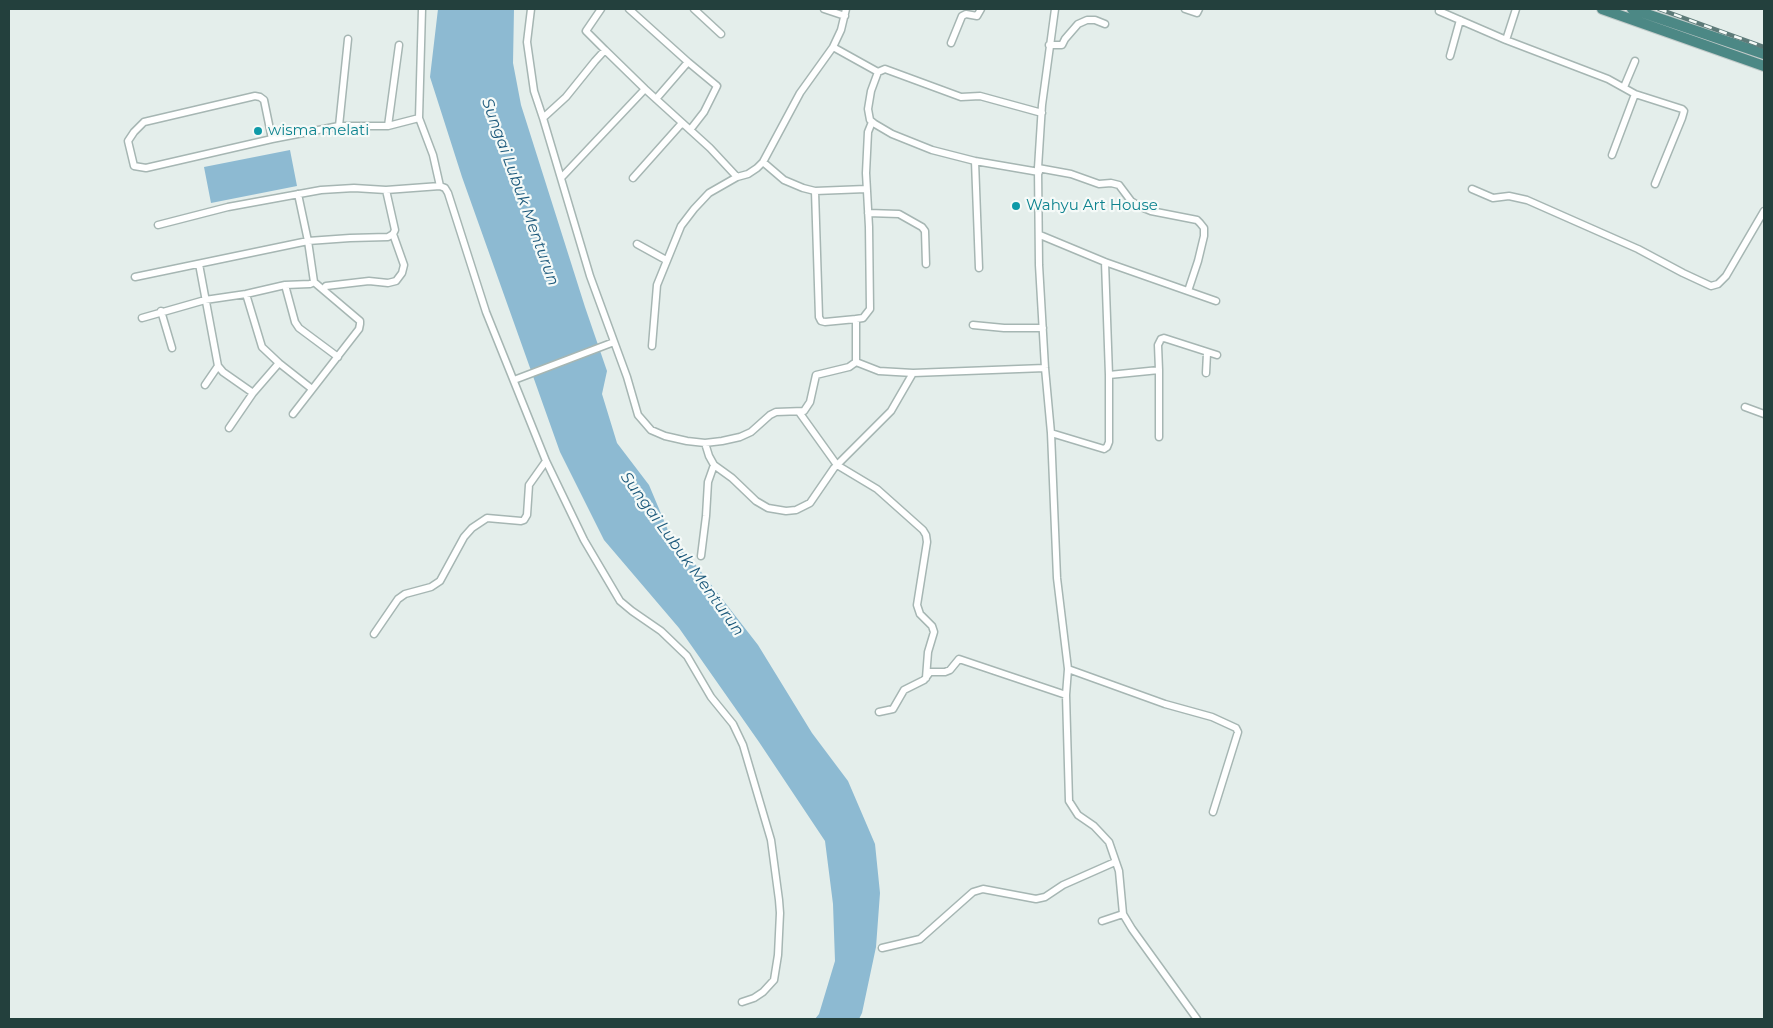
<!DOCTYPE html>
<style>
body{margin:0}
#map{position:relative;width:1773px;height:1028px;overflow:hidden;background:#e4eeeb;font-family:Montserrat,sans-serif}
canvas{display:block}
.frame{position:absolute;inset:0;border:10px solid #23403d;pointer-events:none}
</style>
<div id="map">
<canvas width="1773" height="1028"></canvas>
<div class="frame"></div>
</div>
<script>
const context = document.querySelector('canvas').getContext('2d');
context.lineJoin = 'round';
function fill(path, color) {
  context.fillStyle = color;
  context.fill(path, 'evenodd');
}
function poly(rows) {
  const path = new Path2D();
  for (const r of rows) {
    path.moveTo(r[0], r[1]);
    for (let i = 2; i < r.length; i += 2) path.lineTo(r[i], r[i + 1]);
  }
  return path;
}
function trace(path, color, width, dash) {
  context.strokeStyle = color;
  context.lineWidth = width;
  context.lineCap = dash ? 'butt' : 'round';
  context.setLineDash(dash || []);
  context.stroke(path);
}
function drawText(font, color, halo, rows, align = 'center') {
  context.font = font + ' Montserrat,sans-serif';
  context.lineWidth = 4.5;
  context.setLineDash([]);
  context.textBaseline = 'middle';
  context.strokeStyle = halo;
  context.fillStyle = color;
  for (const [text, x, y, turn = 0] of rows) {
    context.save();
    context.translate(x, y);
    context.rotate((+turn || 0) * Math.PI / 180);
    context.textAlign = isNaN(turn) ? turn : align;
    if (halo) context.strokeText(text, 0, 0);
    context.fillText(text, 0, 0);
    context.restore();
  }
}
fill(poly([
 [438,9,514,9,513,63,521,105,585,307,607,371,602,394,617,443,649,485,675,547,688,555,758,645,812,733,848,781,875,844,880,893,876,947,862,1013,859,1019,815,1019,819,1014,835,961,833,904,825,841,759,742,679,628,604,540,560,452,462,177,430,77],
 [290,150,297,186,211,203,204,167]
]), '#8dbad2');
const minor = poly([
 [422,9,419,118,433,155,440,186],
 [531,9,527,42,534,91,543,118],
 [601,9,586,31,605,50],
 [629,9,688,62,656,99],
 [694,9,721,34],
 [824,9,845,16],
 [1055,9,1042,105,1038,168,1039,265,1045,368,1051,433,1057,578,1068,669,1066,695,1069,801,1078,815,1094,826,1109,842,1119,871,1123,914,1132,929,1197,1019],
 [1185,9,1197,13,1199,9],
 [1439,11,1506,40,1608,79,1635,94],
 [1506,40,1516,9],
 [951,43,962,16,966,14,977,16,981,9],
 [1049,45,1062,45,1065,39,1078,24,1087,20,1095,20,1105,24],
 [833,47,878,72],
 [1450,56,1460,20],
 [688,62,717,86,704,112,690,130],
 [1624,87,1635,61],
 [339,126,348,39],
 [388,126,399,45],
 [272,139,264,100,260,97,255,96,144,122,134,132,128,141,134,166,146,168,272,139,339,126,388,126,419,118],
 [1612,155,1635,94,1682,109,1684,111,1682,118,1655,184],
 [975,161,979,268],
 [763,162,784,180,803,188,815,191,866,189],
 [1038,168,1071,174,1099,184,1111,183,1119,185,1131,201,1139,206,1151,211,1197,220,1200,223,1204,228,1204,236,1198,261,1188,291],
 [1039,172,975,161,932,150,892,134,875,124,870,120,868,109,871,91,878,72,885,69,961,97,980,96,1042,113],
 [737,177,710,148,645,89,605,50,595,61,566,97,543,118,590,276,627,377,638,415,651,430,665,436,687,441,705,443,722,441,740,437,751,432,770,415,776,412,804,411,810,402,816,375,849,367,856,362],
 [561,178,645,89],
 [633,178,682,123],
 [1472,189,1493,198,1509,196,1527,200,1638,249,1683,273,1711,286,1718,284,1726,276,1764,211],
 [815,191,819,317,821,321,825,322,856,319,856,362],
 [868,213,899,214,922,227,925,231,926,264],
 [158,225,228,207,321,190,354,188,386,190,440,186,445,188,448,193,486,312,546,461,584,540,620,601,632,611,661,631,687,656,711,697,733,724,743,745,771,840,779,900,780,913,778,955,774,980,763,992,754,998,742,1002],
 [1040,235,1105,262,1216,301],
 [637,244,666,260],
 [199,264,218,366,223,372,253,393],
 [135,277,308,241,350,238,388,237,393,234],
 [285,285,295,322,299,328,338,357],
 [324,289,326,286,369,281,388,283,396,281,402,273,404,265,393,234,395,230,386,190],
 [246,294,262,347,279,363,312,389],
 [161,311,172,348],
 [142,318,205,300,246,294,285,285,310,284,314,282,308,241,298,194],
 [856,319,863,318,870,309,869,227,866,173,868,132,872,122],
 [973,325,1004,328,1043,328],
 [652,346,657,285,681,226,694,209,709,193,737,177,748,174,757,168,763,162,800,93,833,47,841,30,846,9],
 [856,362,879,371,913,373],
 [1159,370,1158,345,1161,339,1164,338,1217,355],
 [1206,373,1207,353],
 [1109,375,1159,370,1159,437],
 [514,380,614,342],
 [205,385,218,366],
 [1745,407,1764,414],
 [799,412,837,465,877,489,923,530,926,535,927,542,917,605,920,614,932,626,934,632,928,652,926,678],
 [293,414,359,329,360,324,360,321,314,282],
 [229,428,253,393,279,363],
 [1051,433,1104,449,1107,447,1109,442,1109,375,1105,262],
 [705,443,709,456,714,465,732,478,756,501,768,508,786,511,796,510,810,503,834,468,891,411,913,373,1045,368],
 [701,556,706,516,708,482,714,465],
 [374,634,398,599,405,594,431,587,440,581,464,537,472,528,487,518,521,521,524,520,527,515,529,485,546,461],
 [1068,669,1165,704,1212,717,1236,728,1238,732,1213,812],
 [879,712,893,709,904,690,924,680,930,672,945,672,950,670,959,659,1066,695],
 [1102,921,1123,914],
 [882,948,920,939,973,892,983,889,1036,899,1045,897,1063,885,1115,862]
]);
const trunk = poly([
 [1602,9,1764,66],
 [1632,9,1764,54]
]);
trace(minor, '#a6b6b3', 9);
trace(trunk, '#c1cac9', 12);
trace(minor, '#fff', 6);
trace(trunk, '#4c8885', 10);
const rail = poly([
 [1659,9,1764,47]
]);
trace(rail, '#5e7b79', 4.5);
trace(rail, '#f5faf8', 2.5, [8]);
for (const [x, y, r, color] of [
 [258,131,5,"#0f9aa8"],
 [1016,206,5,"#0f9aa8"]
]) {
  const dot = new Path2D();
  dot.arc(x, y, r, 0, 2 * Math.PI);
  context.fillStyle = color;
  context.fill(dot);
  trace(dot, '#f5faf8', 2);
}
drawText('15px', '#0d838f', '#f5faf8', [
 ["wisma melati",268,131],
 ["Wahyu Art House",1026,206]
], 'left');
drawText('italic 16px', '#1d5a7c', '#f5faf8', [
 ["Sungai Lubuk Menturun",520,192,70],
 ["Sungai Lubuk Menturun",682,554,54]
]);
</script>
